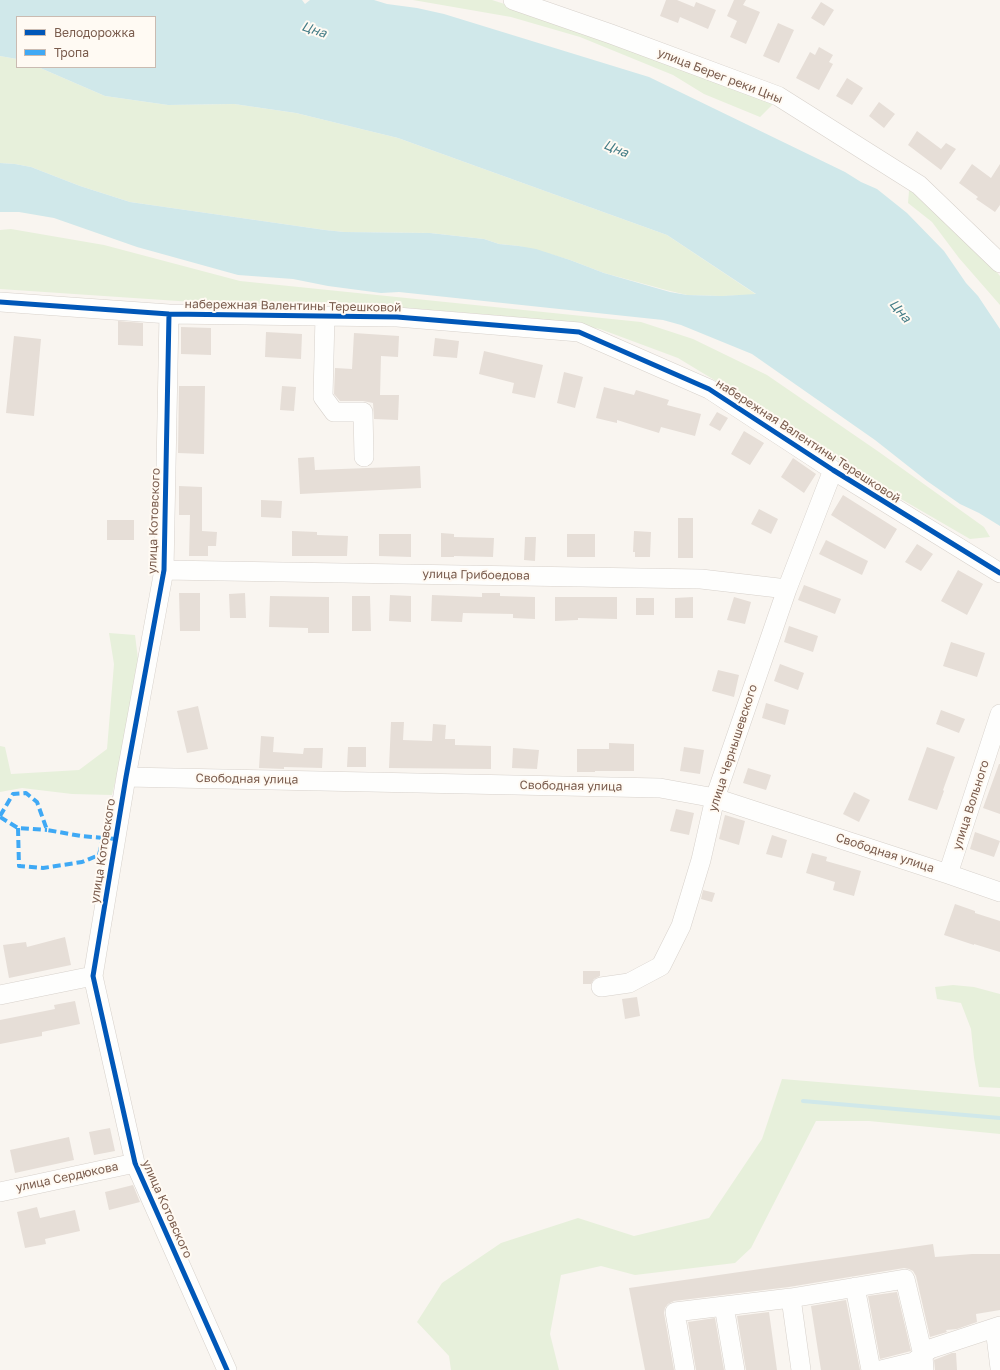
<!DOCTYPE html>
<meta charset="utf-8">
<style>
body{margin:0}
#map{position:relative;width:1000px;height:1370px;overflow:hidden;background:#f9f5f0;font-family:"Golos Text",sans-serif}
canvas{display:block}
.legend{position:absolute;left:16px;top:16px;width:140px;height:52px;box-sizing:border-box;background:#fffaf3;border:1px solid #cabbb1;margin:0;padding:5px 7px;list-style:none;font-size:12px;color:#7a5c4d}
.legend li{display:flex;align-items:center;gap:8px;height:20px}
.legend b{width:20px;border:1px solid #cabbb1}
</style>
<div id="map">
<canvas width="1000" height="1370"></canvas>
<ul class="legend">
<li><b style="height:5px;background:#0057b8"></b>Велодорожка</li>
<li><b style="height:5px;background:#3fa9f5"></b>Тропа</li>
</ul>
</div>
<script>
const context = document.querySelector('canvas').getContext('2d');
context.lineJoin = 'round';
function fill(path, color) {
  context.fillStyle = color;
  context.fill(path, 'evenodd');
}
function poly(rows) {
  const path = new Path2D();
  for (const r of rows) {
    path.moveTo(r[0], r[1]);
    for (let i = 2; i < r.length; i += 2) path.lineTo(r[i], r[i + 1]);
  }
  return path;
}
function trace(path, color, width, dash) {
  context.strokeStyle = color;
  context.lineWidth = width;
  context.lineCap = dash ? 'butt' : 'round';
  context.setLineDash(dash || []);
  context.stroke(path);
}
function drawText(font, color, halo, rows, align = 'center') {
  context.font = font + ' "Golos Text",sans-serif';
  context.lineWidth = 4;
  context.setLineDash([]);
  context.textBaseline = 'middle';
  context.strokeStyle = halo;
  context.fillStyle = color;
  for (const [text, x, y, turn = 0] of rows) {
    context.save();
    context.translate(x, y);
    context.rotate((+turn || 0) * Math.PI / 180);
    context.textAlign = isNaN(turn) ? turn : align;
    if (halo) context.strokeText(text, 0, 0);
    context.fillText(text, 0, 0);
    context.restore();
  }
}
fill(poly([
 [413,0,492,0,583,29,773,104,760,117,704,94,673,75,580,37,511,17],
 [0,56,17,59,17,67,38,67,105,96,168,105,234,104,296,113,398,138,667,235,757,295,722,296,687,295,670,291,604,273,570,260,553,255,519,246,499,244,484,239,430,233,344,232,325,230,130,202,80,186,31,167,15,164,0,163],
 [918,190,973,244,1000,276,1000,305,959,258,932,222,908,203,909,191],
 [11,229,104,245,240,281,641,322,693,339,767,375,879,452,984,527,990,537,970,539,870,481,777,418,678,358,600,329,539,319,335,302,259,304,193,302,0,289,0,230],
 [109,633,135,635,138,659,128,728,112,795,72,794,22,788,0,792,0,746,5,747,11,774,79,770,107,749,114,664],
 [953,985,974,987,1000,994,1000,1088,979,1087,974,1058,971,1029,961,1003,937,999,935,987],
 [782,1079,1000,1097,1000,1134,869,1121,816,1121,751,1248,735,1263,635,1275,601,1266,561,1275,550,1334,559,1370,451,1370,449,1356,417,1322,442,1283,501,1243,578,1218,634,1236,709,1218,762,1139]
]), '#e7f0db');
fill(poly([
 [0,0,302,0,305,4,310,0,374,0,387,4,417,8,444,14,649,77,845,172,861,182,877,189,907,213,944,251,966,283,978,296,1000,329,1000,526,979,513,960,504,927,481,875,440,752,354,681,325,663,320,399,292,381,293,328,286,293,279,238,275,137,247,54,218,19,212,0,212,0,163,15,164,31,167,80,186,130,202,325,230,344,232,430,233,484,239,499,244,519,246,536,249,570,260,604,273,670,292,687,295,722,296,756,294,667,235,398,138,296,113,234,104,168,105,105,96,38,67,155,67,155,17,17,17,17,59,0,56]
]), '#d0e8ea');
trace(poly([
 [803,1101,1000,1118]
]), '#d0e8ea', 4);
fill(poly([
 [666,0,677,0,694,7,696,2,716,10,708,29,680,17,678,23,660,16],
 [734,0,746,0,743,5,760,12,746,44,730,37,737,21,727,16],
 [821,2,834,10,824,26,811,18],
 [778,23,794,30,779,63,763,56],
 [819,47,833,55,829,62,833,64,819,90,796,78,810,52,815,55],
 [847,78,863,88,852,105,836,96],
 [879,102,895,114,884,128,869,116],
 [917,131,941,149,946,143,956,149,941,170,908,145],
 [972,164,991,178,1000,164,1000,205,995,212,976,199,978,197,959,183],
 [118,321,143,323,143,346,118,345],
 [181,327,211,328,211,355,181,354],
 [266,332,302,334,301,359,265,357],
 [354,333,399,336,398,357,381,356,380,395,399,395,398,420,374,419,373,403,363,401,340,401,334,394,335,368,352,369],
 [14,336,41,339,34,416,6,413],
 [435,338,459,341,457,358,433,356],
 [484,351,543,365,535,398,512,393,514,383,479,374],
 [564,372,583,377,575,408,557,403],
 [179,386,205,386,204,454,178,453],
 [282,386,296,387,294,411,280,410],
 [604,387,634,395,636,390,669,400,667,405,701,414,695,436,661,427,659,433,617,420,617,423,596,418],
 [717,412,728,418,720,431,709,425],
 [744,431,764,443,750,465,731,454],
 [314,457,315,470,420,466,421,488,300,494,298,458],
 [793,458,816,474,804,493,781,477],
 [179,486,202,487,202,531,217,532,216,546,208,546,208,556,189,556,190,515,179,515],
 [843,495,897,529,885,549,831,515],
 [261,500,282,501,281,518,261,517],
 [759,509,778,519,771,534,751,524],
 [678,518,693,518,693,558,678,558],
 [107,520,134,520,134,540,107,540],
 [292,531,317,532,317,535,348,536,347,556,292,556],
 [634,531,651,532,650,557,635,557,635,552,633,552],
 [441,533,454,534,454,537,494,538,493,557,454,556,454,557,441,557],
 [379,534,411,534,411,557,379,556],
 [567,534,595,534,595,557,567,557],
 [525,537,536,537,535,561,524,560],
 [826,540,868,561,862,575,819,554],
 [917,544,933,554,921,571,905,562],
 [958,570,983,584,967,615,941,601],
 [804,585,841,599,835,614,798,600],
 [179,593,200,593,200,631,180,631],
 [245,593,246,618,230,618,229,594],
 [482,593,500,593,500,596,535,597,535,619,513,618,513,614,463,613,462,622,431,621,432,595,482,597],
 [390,595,411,596,411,622,389,621],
 [270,596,329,597,329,633,308,633,308,628,269,627],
 [352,596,370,596,371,631,352,631],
 [555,597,617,597,617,619,578,618,578,620,555,621],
 [693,597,693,618,675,618,675,598],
 [734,597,751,602,745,624,727,620],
 [636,598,654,598,654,615,636,615],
 [789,626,818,636,813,652,784,642],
 [951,642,985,653,977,677,943,666],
 [780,664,804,673,798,690,774,681],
 [718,670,739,675,734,697,712,691],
 [766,703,789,710,785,725,762,718],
 [198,706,208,749,187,753,177,711],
 [941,710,965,719,959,733,936,724],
 [391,722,404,722,403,740,432,741,433,724,446,725,445,739,455,739,455,745,491,746,491,769,389,768],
 [261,736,274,737,273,752,303,754,304,748,323,748,322,768,284,767,284,769,259,768],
 [609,743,634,744,634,771,595,771,595,772,577,772,577,749,609,749],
 [348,747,366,747,366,767,347,767],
 [684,747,704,750,700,774,680,771],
 [927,747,955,757,943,790,944,791,937,810,908,800],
 [513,748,539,750,537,769,512,768],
 [999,764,1000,764,1000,814,983,808],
 [748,768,771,775,766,790,743,783],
 [854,792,870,800,859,822,843,814],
 [676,809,694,813,689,835,670,831],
 [725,815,745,821,739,845,719,839],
 [975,832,1000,841,994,857,970,849],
 [772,835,787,840,782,858,766,854],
 [812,853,827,857,826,861,861,871,854,896,833,890,835,882,806,873],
 [703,890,715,893,712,902,701,899],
 [955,904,975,911,975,913,1000,921,1000,952,974,944,974,945,944,935],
 [65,937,71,965,9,978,3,945,26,942,27,947],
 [583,971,600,971,600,976,594,979,591,984,583,984],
 [637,997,640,1016,625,1019,622,999],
 [75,1001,80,1024,42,1032,42,1036,0,1044,0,1020,55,1009,54,1005],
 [110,1128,115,1151,94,1155,89,1132],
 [69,1137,74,1160,15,1173,10,1150],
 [133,1185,140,1202,109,1210,105,1192],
 [37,1207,40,1218,75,1210,80,1231,45,1239,46,1244,25,1248,17,1212],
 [933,1244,935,1257,972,1254,1000,1254,1000,1310,976,1314,977,1322,957,1329,946,1330,947,1332,930,1337,916,1276,913,1271,909,1269,904,1268,789,1287,674,1301,668,1304,665,1308,664,1313,674,1370,645,1370,629,1288],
 [897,1292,911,1351,880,1359,868,1296],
 [846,1300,860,1370,821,1370,811,1306],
 [769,1312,777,1370,746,1370,737,1316],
 [715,1318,724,1370,696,1370,688,1322],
 [952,1353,956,1353,957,1370,935,1370,934,1360]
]), '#e6ded7');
const minor = poly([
 [513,0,611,34,778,96,919,185,1000,263],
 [0,302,169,314,397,317,579,332,709,389,833,470,1000,573],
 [169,314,164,570,126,777,93,976,135,1163,227,1370],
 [325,316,323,397,334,412,363,412,364,457],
 [164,570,701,579,787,589],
 [126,777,660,788,715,798,948,874,1000,892],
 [948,874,1000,714],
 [601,987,629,983,661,966,681,926,701,860,715,798,787,589,833,470],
 [0,995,93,976],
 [0,1192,135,1163],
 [855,1287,871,1370],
 [791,1298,905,1279,923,1355,924,1370],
 [724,1306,735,1370],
 [995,1328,1000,1368],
 [685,1370,675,1312,791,1298,801,1370],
 [881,1370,914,1362,930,1349,1000,1326]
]);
trace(minor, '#d7d1cb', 20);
trace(minor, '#fefefd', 19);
trace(poly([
 [0,816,13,794,26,793,37,802,47,830,81,836,116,839],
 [0,817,18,828,47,830],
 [18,828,19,866,43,868,82,862,99,855,103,838]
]), '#3fa9f5', 4, [8, 4]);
trace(poly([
 [0,302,169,314,397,317,579,332,709,389,833,470,1000,573],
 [169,314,164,570,126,777,93,976,135,1163,227,1370]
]), '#0057b8', 5);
drawText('12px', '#7a5c4d', '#fffaf3', [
 ["улица Берег реки Цны",720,76,21],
 ["набережная Валентины Терешковой",293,306,1],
 ["набережная Валентины Терешковой",808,441,33],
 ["улица Котовского",154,521,-88],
 ["улица Грибоедова",476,575,1],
 ["улица Чернышевского",733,748,-72],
 ["Свободная улица",247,779,1],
 ["Свободная улица",571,786,1],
 ["улица Вольного",971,805,-72],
 ["улица Котовского",103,851,-81],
 ["Свободная улица",885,853,18],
 ["улица Сердюкова",67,1177,-12],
 ["улица Котовского",167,1209,66]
]);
drawText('italic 13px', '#437c86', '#fffaf3', [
 ["Цна",314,30,19],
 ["Цна",616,149,22],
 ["Цна",900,311,50]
]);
</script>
